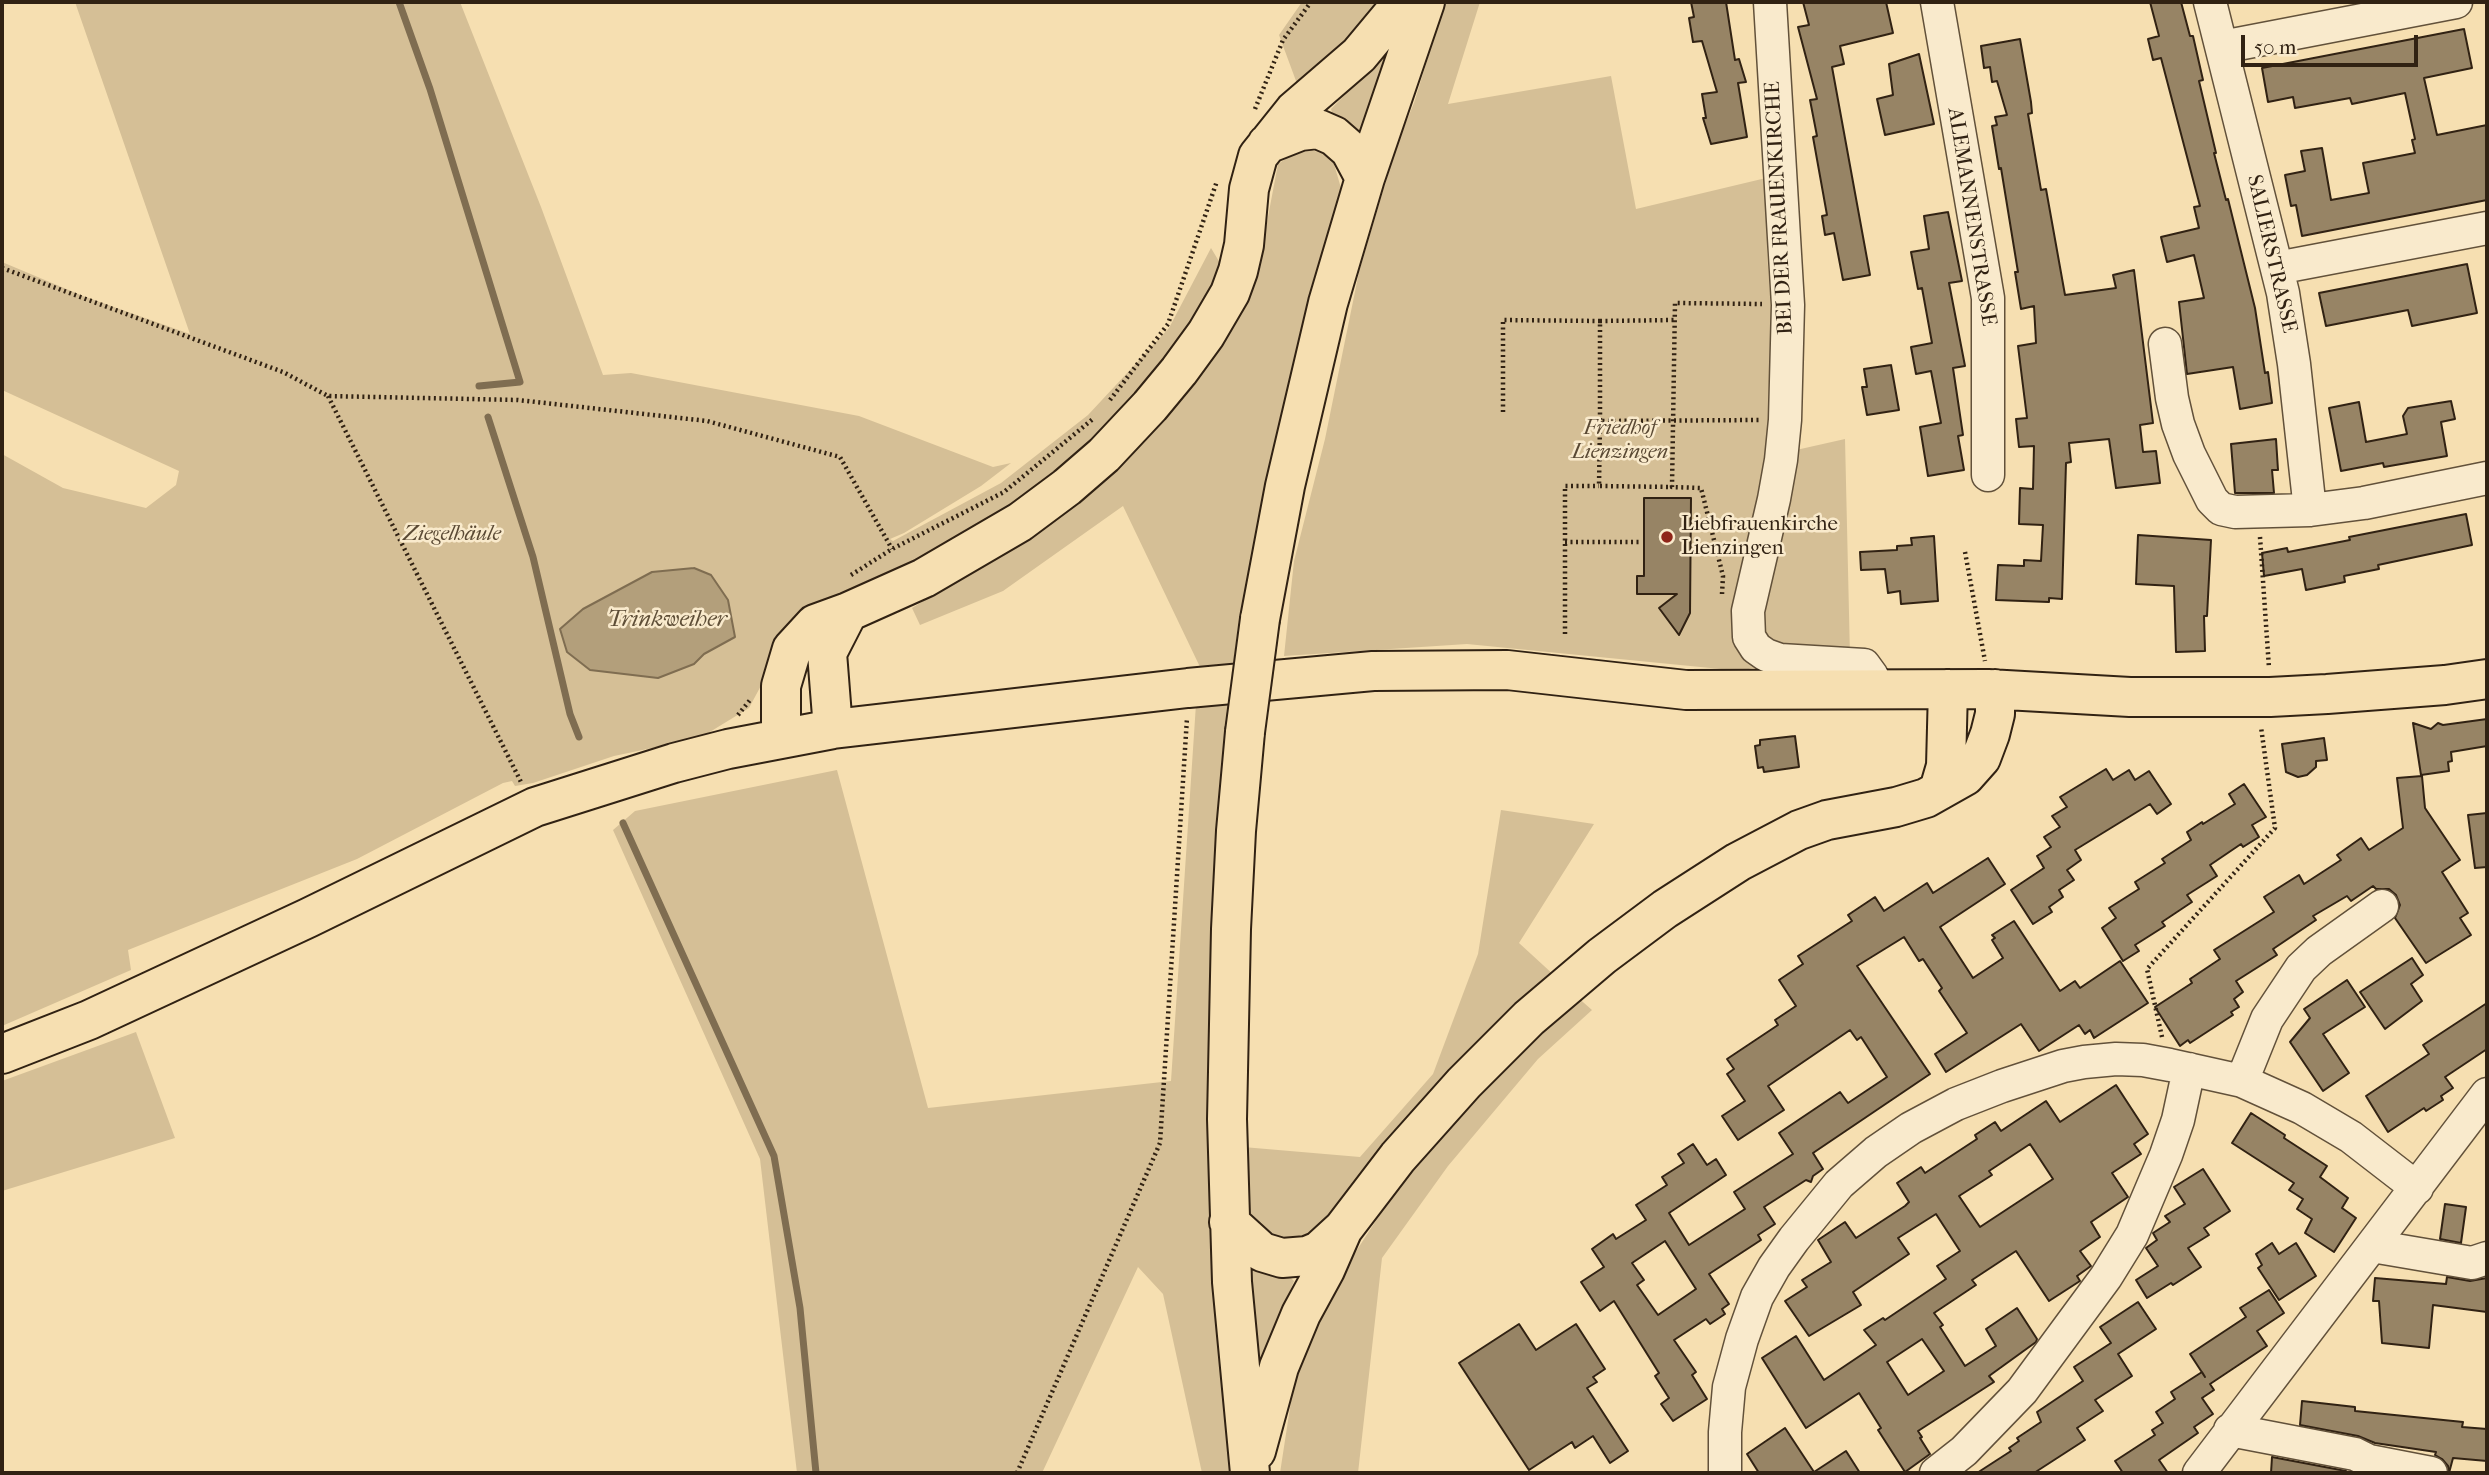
<!DOCTYPE html>
<meta charset="utf-8">
<style>
body{margin:0}
#map{position:relative;width:2489px;height:1475px;overflow:hidden;background:#f6dfb1;font-family:"IM FELL French Canon",serif}
canvas{display:block}
.frame{position:absolute;inset:0;border:4px solid #312213;pointer-events:none}
.scale{position:absolute;left:2241px;top:35px;width:177px;height:32px;box-sizing:border-box;border:4px solid #312213;border-top:0;padding-left:9px;font-size:21px;line-height:24px;white-space:nowrap;color:#312213;-webkit-text-stroke:5px #f9eacc;paint-order:stroke}
</style>
<div id="map">
<canvas width="2489" height="1475"></canvas>
<div class="frame"></div>
<div class="scale">50 m</div>
</div>
<script>
const context = document.querySelector('canvas').getContext('2d');
context.lineJoin = 'round';
function fill(path, color) {
  context.fillStyle = color;
  context.fill(path, 'evenodd');
}
function poly(rows) {
  const path = new Path2D();
  for (const r of rows) {
    path.moveTo(r[0], r[1]);
    for (let i = 2; i < r.length; i += 2) path.lineTo(r[i], r[i + 1]);
  }
  return path;
}
function trace(path, color, width, dash) {
  context.strokeStyle = color;
  context.lineWidth = width;
  context.lineCap = dash ? 'butt' : 'round';
  context.setLineDash(dash || []);
  context.stroke(path);
}
function drawText(font, color, halo, rows, align = 'center') {
  context.font = font + ' "IM FELL French Canon",serif';
  context.lineWidth = 5;
  context.setLineDash([]);
  context.textBaseline = 'middle';
  context.strokeStyle = halo;
  context.fillStyle = color;
  for (const [text, x, y, turn = 0] of rows) {
    context.save();
    context.translate(x, y);
    context.rotate((+turn || 0) * Math.PI / 180);
    context.textAlign = isNaN(turn) ? turn : align;
    if (halo) context.strokeText(text, 0, 0);
    context.fillText(text, 0, 0);
    context.restore();
  }
}
fill(poly([
 [75,2,460,2,541,207,603,375,631,373,859,416,993,467,1011,463,981,486,904,533,890,539,893,541,1001,483,1088,415,1169,328,1211,248,1226,273,1207,314,1096,444,1031,493,771,667,749,708,700,738,614,756,533,783,515,786,512,781,503,783,357,859,128,950,131,970,2,1026,2,454,63,488,146,508,176,485,179,471,2,390,2,262,83,296,190,334],
 [1302,2,1383,2,1299,89,1279,35],
 [1445,2,1480,2,1448,104,1611,76,1636,209,1766,178,1767,252,1776,384,1774,455,1845,439,1850,657,1798,656,1741,671,1467,644,1284,656,1294,561,1325,439,1359,272,1397,144,1414,103],
 [1383,56,1387,56,1363,130,1356,132,1333,116,1331,109],
 [1303,147,1332,157,1343,195,1238,666,1200,667,1123,506,1003,591,920,625,912,608,984,564,1260,259,1278,164],
 [1236,703,1242,1473,1202,1473,1163,1294,1138,1267,1042,1473,797,1473,760,1159,613,830,635,811,837,770,928,1108,1171,1081,1196,704],
 [1501,810,1594,824,1519,943,1555,976,1313,1237,1284,1244,1257,1229,1249,1212,1243,1147,1360,1157,1433,1074,1478,954],
 [1575,995,1592,1010,1538,1059,1448,1166,1382,1258,1358,1473,1280,1473,1295,1375,1331,1290,1399,1185,1518,1052],
 [136,1032,175,1138,2,1191,2,1081],
 [1252,1267,1290,1277,1294,1281,1259,1366,1250,1268]
]), '#d5bf96');
const water = poly([
 [694,568,711,575,728,600,735,637,704,654,694,664,658,678,590,670,567,652,560,629,583,609,652,572,694,568]
]);
fill(water, '#b39f7b');
trace(water, '#7f6d51', 2);
trace(poly([
 [399,2,430,89,520,382,479,386],
 [488,417,533,557,570,714,579,737],
 [623,823,774,1156,800,1308,816,1473]
]), '#7f6d51', 7);
const building = poly([
 [1691,2,1726,2,1735,60,1739,59,1746,82,1738,83,1747,137,1711,144,1703,118,1706,118,1702,94,1717,92,1702,41,1693,42,1689,18,1694,17,1691,2],
 [1803,2,1886,2,1893,33,1840,46,1844,64,1832,67,1870,275,1843,280,1834,233,1825,235,1822,216,1827,215,1813,137,1817,136,1810,100,1817,99,1798,27,1809,25,1803,2],
 [2150,2,2181,2,2190,36,2193,36,2203,80,2199,81,2216,153,2214,153,2226,200,2228,199,2255,308,2265,373,2268,372,2272,403,2240,409,2233,367,2187,374,2179,302,2204,298,2194,255,2167,262,2161,237,2199,228,2194,207,2200,206,2161,58,2153,60,2148,39,2159,36,2150,2],
 [2464,29,2472,68,2424,78,2437,135,2487,125,2487,200,2302,236,2296,205,2291,206,2285,175,2305,171,2301,151,2322,148,2331,200,2369,193,2363,163,2415,153,2412,140,2415,139,2405,93,2352,104,2350,98,2295,108,2293,97,2268,102,2262,68,2464,29],
 [2020,39,2031,102,2032,113,2028,114,2041,190,2046,189,2065,295,2116,288,2113,275,2134,270,2153,423,2140,425,2143,452,2156,451,2160,483,2116,488,2109,439,2069,443,2071,462,2066,463,2062,599,2049,598,2049,602,1996,600,1998,565,2024,566,2024,560,2041,561,2043,525,2019,524,2020,488,2033,489,2034,446,2019,447,2016,419,2027,418,2018,346,2036,343,2034,306,2021,309,2015,272,2018,272,2001,168,1999,169,1992,126,1997,125,1995,117,2007,115,1997,81,1992,82,1990,67,1984,68,1981,46,2020,39],
 [1919,54,1934,124,1885,135,1877,99,1893,95,1889,64,1919,54],
 [1948,212,1962,281,1949,283,1965,366,1953,368,1963,435,1958,436,1964,470,1928,476,1920,427,1941,423,1931,371,1916,374,1911,347,1932,343,1922,288,1918,289,1911,252,1929,249,1924,216,1948,212],
 [2467,264,2477,313,2412,326,2408,310,2326,326,2319,293,2467,264],
 [1891,365,1899,410,1867,415,1862,387,1867,387,1864,369,1891,365],
 [2451,401,2455,419,2441,422,2447,456,2384,467,2383,463,2341,471,2329,408,2359,402,2366,442,2407,434,2403,416,2408,408,2451,401],
 [2276,439,2278,470,2272,470,2274,493,2235,493,2231,444,2276,439],
 [1644,498,1691,498,1690,613,1679,635,1659,608,1677,594,1637,594,1637,576,1644,576,1644,498],
 [2466,514,2472,545,2378,565,2379,569,2344,576,2345,582,2306,590,2302,569,2264,576,2262,553,2287,548,2288,552,2350,540,2349,537,2466,514],
 [2138,535,2211,540,2207,616,2204,616,2205,651,2176,652,2174,586,2136,584,2138,535],
 [1934,536,1938,601,1901,604,1900,591,1888,593,1885,569,1861,570,1860,552,1897,550,1897,546,1912,545,1911,538,1934,536],
 [2487,719,2487,746,2451,752,2452,761,2448,762,2449,771,2421,775,2413,723,2431,729,2438,723,2443,725,2487,719],
 [1795,736,1799,767,1764,772,1763,767,1758,768,1755,746,1760,745,1760,740,1795,736],
 [2324,738,2327,760,2316,761,2316,767,2307,775,2298,777,2286,772,2282,744,2324,738],
 [2106,769,2113,780,2129,770,2135,780,2149,771,2171,804,2157,814,2150,804,2075,850,2081,860,2067,870,2074,880,2059,890,2063,897,2049,907,2052,912,2033,924,2011,890,2044,868,2037,856,2051,847,2044,837,2060,827,2052,816,2067,807,2060,797,2106,769],
 [2422,776,2425,808,2460,860,2442,872,2468,913,2460,918,2471,935,2426,963,2395,918,2400,905,2396,895,2389,889,2376,889,2373,886,2351,901,2347,896,2313,916,2316,920,2273,949,2277,955,2236,981,2243,992,2234,999,2239,1007,2231,1012,2233,1015,2190,1043,2188,1040,2180,1046,2155,1007,2192,983,2190,979,2220,959,2214,950,2274,912,2264,897,2299,875,2304,884,2341,860,2337,855,2361,838,2369,850,2403,828,2397,778,2422,776],
 [2244,784,2266,817,2252,825,2259,837,2243,847,2241,844,2210,865,2217,876,2187,895,2192,902,2162,922,2165,926,2135,945,2139,951,2123,961,2102,928,2116,918,2109,908,2139,889,2135,882,2165,863,2162,859,2191,840,2187,832,2202,822,2203,824,2235,804,2229,794,2244,784],
 [2487,813,2487,867,2475,868,2468,815,2487,813],
 [1988,858,2005,884,1940,927,1973,978,2003,958,1992,940,1995,938,1992,935,2014,921,2060,991,2075,981,2080,988,2120,961,2148,1003,2094,1038,2090,1030,2085,1034,2079,1025,2039,1051,2021,1024,1946,1072,1935,1054,1967,1033,1939,991,1942,988,1923,959,1919,961,1904,937,1857,966,1930,1074,1813,1153,1823,1169,1813,1176,1811,1182,1806,1180,1764,1207,1775,1224,1758,1235,1761,1240,1709,1274,1729,1304,1722,1309,1725,1314,1710,1324,1706,1319,1674,1340,1696,1372,1692,1375,1707,1399,1673,1421,1661,1404,1669,1398,1655,1376,1659,1373,1614,1301,1600,1311,1581,1282,1604,1267,1592,1249,1613,1234,1616,1239,1646,1220,1636,1205,1667,1185,1662,1177,1684,1163,1678,1154,1693,1144,1707,1165,1716,1159,1726,1175,1669,1213,1689,1245,1745,1209,1734,1192,1793,1154,1779,1133,1840,1092,1848,1103,1887,1077,1861,1037,1857,1040,1850,1030,1768,1086,1784,1110,1738,1140,1722,1116,1745,1101,1727,1074,1734,1069,1727,1059,1778,1025,1775,1020,1796,1006,1779,980,1803,964,1798,956,1852,921,1848,915,1875,897,1884,911,1927,883,1933,893,1988,858],
 [1665,1241,1696,1289,1658,1315,1637,1285,1644,1280,1632,1263,1665,1241],
 [2412,958,2423,975,2411,984,2422,1001,2385,1029,2360,992,2412,958],
 [2347,980,2365,1007,2323,1034,2349,1073,2323,1091,2290,1042,2310,1018,2304,1009,2347,980],
 [2487,1003,2487,1049,2445,1077,2453,1088,2441,1096,2443,1100,2426,1111,2424,1108,2388,1132,2366,1096,2429,1054,2423,1045,2487,1003],
 [2116,1085,2148,1134,2134,1144,2141,1154,2112,1173,2128,1197,2091,1222,2100,1237,2080,1251,2091,1266,2077,1276,2080,1281,2049,1301,2016,1251,1972,1280,1976,1285,1934,1313,1943,1325,1940,1327,1965,1366,1996,1346,1986,1329,2017,1308,2037,1339,2036,1342,1989,1376,1994,1382,1918,1431,1922,1437,1920,1438,1930,1454,1905,1472,1878,1430,1881,1428,1859,1393,1806,1428,1762,1358,1796,1336,1824,1380,1876,1345,1864,1330,1883,1318,1885,1320,1946,1279,1937,1266,1960,1251,1936,1214,1898,1238,1909,1254,1853,1292,1861,1305,1809,1336,1785,1301,1807,1287,1802,1280,1831,1262,1818,1240,1845,1222,1856,1238,1905,1206,1909,1202,1897,1183,1921,1167,1925,1173,1977,1139,1975,1135,1995,1122,2001,1131,2046,1101,2060,1122,2116,1085],
 [2030,1144,2053,1179,1980,1227,1959,1196,1992,1175,1989,1171,2030,1144],
 [1922,1339,1944,1371,1908,1395,1887,1362,1922,1339],
 [2251,1113,2285,1135,2284,1138,2327,1166,2320,1177,2348,1198,2342,1208,2356,1218,2334,1252,2305,1233,2312,1219,2297,1209,2303,1199,2289,1190,2294,1183,2232,1143,2251,1113],
 [2203,1169,2230,1211,2204,1228,2209,1235,2188,1248,2201,1267,2173,1285,2171,1283,2147,1298,2136,1280,2158,1266,2146,1248,2157,1240,2153,1233,2170,1222,2165,1216,2185,1204,2174,1187,2203,1169],
 [2445,1204,2466,1207,2461,1243,2440,1239,2445,1204],
 [2272,1243,2279,1254,2296,1243,2316,1276,2279,1300,2258,1268,2262,1265,2256,1254,2272,1243],
 [2447,1277,2470,1281,2487,1278,2487,1312,2433,1305,2429,1348,2382,1343,2379,1301,2373,1301,2375,1278,2446,1284,2447,1277],
 [2269,1290,2284,1313,2257,1331,2267,1346,2210,1384,2214,1390,2202,1398,2213,1414,2194,1427,2198,1433,2159,1460,2168,1473,2123,1473,2115,1461,2155,1435,2152,1430,2163,1423,2156,1412,2175,1399,2171,1392,2202,1372,2205,1377,2190,1354,2246,1317,2240,1308,2269,1290],
 [2138,1302,2156,1329,2118,1354,2132,1376,2095,1400,2103,1411,2077,1428,2085,1440,2034,1473,1977,1473,2011,1451,2009,1448,2019,1441,2017,1438,2041,1422,2037,1412,2083,1381,2074,1367,2111,1343,2100,1327,2138,1302],
 [1519,1324,1536,1350,1576,1324,1605,1369,1593,1377,1597,1382,1587,1388,1628,1451,1610,1463,1593,1436,1575,1448,1572,1442,1529,1470,1459,1363,1519,1324],
 [2302,1401,2355,1407,2355,1411,2463,1422,2462,1427,2487,1429,2487,1461,2453,1458,2449,1473,2448,1466,2442,1459,2435,1455,2436,1452,2375,1443,2358,1436,2300,1425,2302,1401],
 [1785,1428,1814,1472,1846,1451,1860,1473,1759,1473,1747,1454,1785,1428],
 [2272,1457,2346,1471,2346,1473,2271,1473,2272,1457]
]);
fill(building, '#978465');
trace(building, '#312213', 2);
const minor = poly([
 [1770,2,1788,305,1785,420,1781,460,1774,499,1748,611,1749,637,1756,648,1766,655,1780,660,1864,665,1872,676,1874,691],
 [1937,2,1988,298,1988,475],
 [2210,2,2283,293,2294,364,2310,510],
 [2222,47,2456,2],
 [2277,268,2487,228],
 [2165,344,2172,398,2178,424,2189,454,2212,500,2221,509,2235,512,2310,510,2364,503,2487,478],
 [2242,1081,2267,1019,2301,968,2319,951,2382,906],
 [2372,1246,2472,1263,2487,1258],
 [2230,1430,2355,1454,2369,1461,2431,1473],
 [1725,1473,1725,1432,1729,1387,1742,1339,1757,1297,1774,1267,1794,1239,1839,1184,1876,1152,1911,1128,1956,1104,2002,1086,2063,1066,2084,1062,2116,1059,2143,1060,2170,1065,2242,1081,2302,1108,2351,1137,2417,1188],
 [1936,1473,1964,1451,2022,1391,2106,1277,2132,1235,2166,1155,2178,1120,2189,1069],
 [2199,1473,2487,1094]
]);
const major = poly([
 [1267,144,1300,131,1318,129,1334,136,1350,150,1365,178],
 [1260,619,1285,486,1328,303,1365,178,1425,2],
 [833,729,827,653,848,612],
 [1245,732,1236,831,1231,929,1227,1119,1232,1282,1250,1473],
 [781,738,781,686,792,649,815,624,848,612,924,578,1020,522,1067,487,1104,455,1150,406,1179,371,1206,334,1230,293,1238,271,1244,245,1249,189,1258,156,1294,111,1359,55,1403,2],
 [1939,790,1946,766,1948,689],
 [2,1054,89,1020,308,918,535,807,674,763,728,749,833,729,1188,688,1373,671,1507,670,1686,690,1988,689,2130,697,2270,697,2327,694,2445,685,2487,679],
 [1229,1222,1262,1252,1282,1258,1307,1256,1319,1251,1343,1229,1398,1157,1464,1083,1529,1018,1602,956,1665,909,1738,862,1799,830,1827,820,1896,807,1926,798,1965,776,1981,758,1990,734,1995,714,1995,689],
 [1256,1451,1279,1367,1301,1314,1325,1270,1342,1231]
]);
trace(minor, '#62513a', 35);
trace(major, '#312213', 42);
trace(poly([
 [1255,109,1283,40,1311,2],
 [2,268,283,372,328,396,518,400,707,421,840,457,892,549],
 [1600,321,1675,320],
 [328,396,521,782],
 [1110,400,1168,324,1217,181],
 [1503,412,1503,320,1600,321,1600,421,1759,420],
 [1600,421,1599,486,1672,487],
 [2260,537,2269,668],
 [1565,542,1639,542],
 [1965,552,1985,661],
 [851,575,892,549,1004,492,1093,419],
 [1722,594,1723,576,1701,488,1672,487,1675,303,1762,304],
 [1565,634,1565,486,1599,486],
 [738,715,750,700],
 [2162,1037,2147,969,2275,828,2261,727],
 [1017,1473,1160,1143,1187,718]
]), '#312213', 4.5, [2, 3.5]);
trace(minor, '#f9eacc', 32);
trace(major, '#f6dfb1', 38);
const majorBridge = poly([
 [1245,732,1260,619]
]);
trace(majorBridge, '#312213', 42, []);
trace(majorBridge, '#f6dfb1', 38);
for (const [x, y, r, color] of [
 [1667,537,7,"#8f2418"]
]) {
  const dot = new Path2D();
  dot.arc(x, y, r, 0, 2 * Math.PI);
  context.fillStyle = color;
  context.fill(dot);
  trace(dot, '#f9eacc', 2.5);
}
drawText('21px', '#312213', '#f9eacc', [
 ["BEI DER FRAUENKIRCHE",1780,208,-93],
 ["ALEMANNENSTRASSE",1971,217,81],
 ["SALIERSTRASSE",2271,254,77]
]);
drawText('italic 21px', '#5a4934', '#f9eacc', [
 ["Friedhof",1620,429],
 ["Lienzingen",1620,453],
 ["Ziegelhäule",452,535]
]);
drawText('21px', '#312213', '#f9eacc', [
 ["Liebfrauenkirche",1681,525],
 ["Lienzingen",1681,549]
], 'left');
drawText('italic 23px', '#5e4e37', '#f9eacc', [
 ["Trinkweiher",667,620]
]);
</script>
